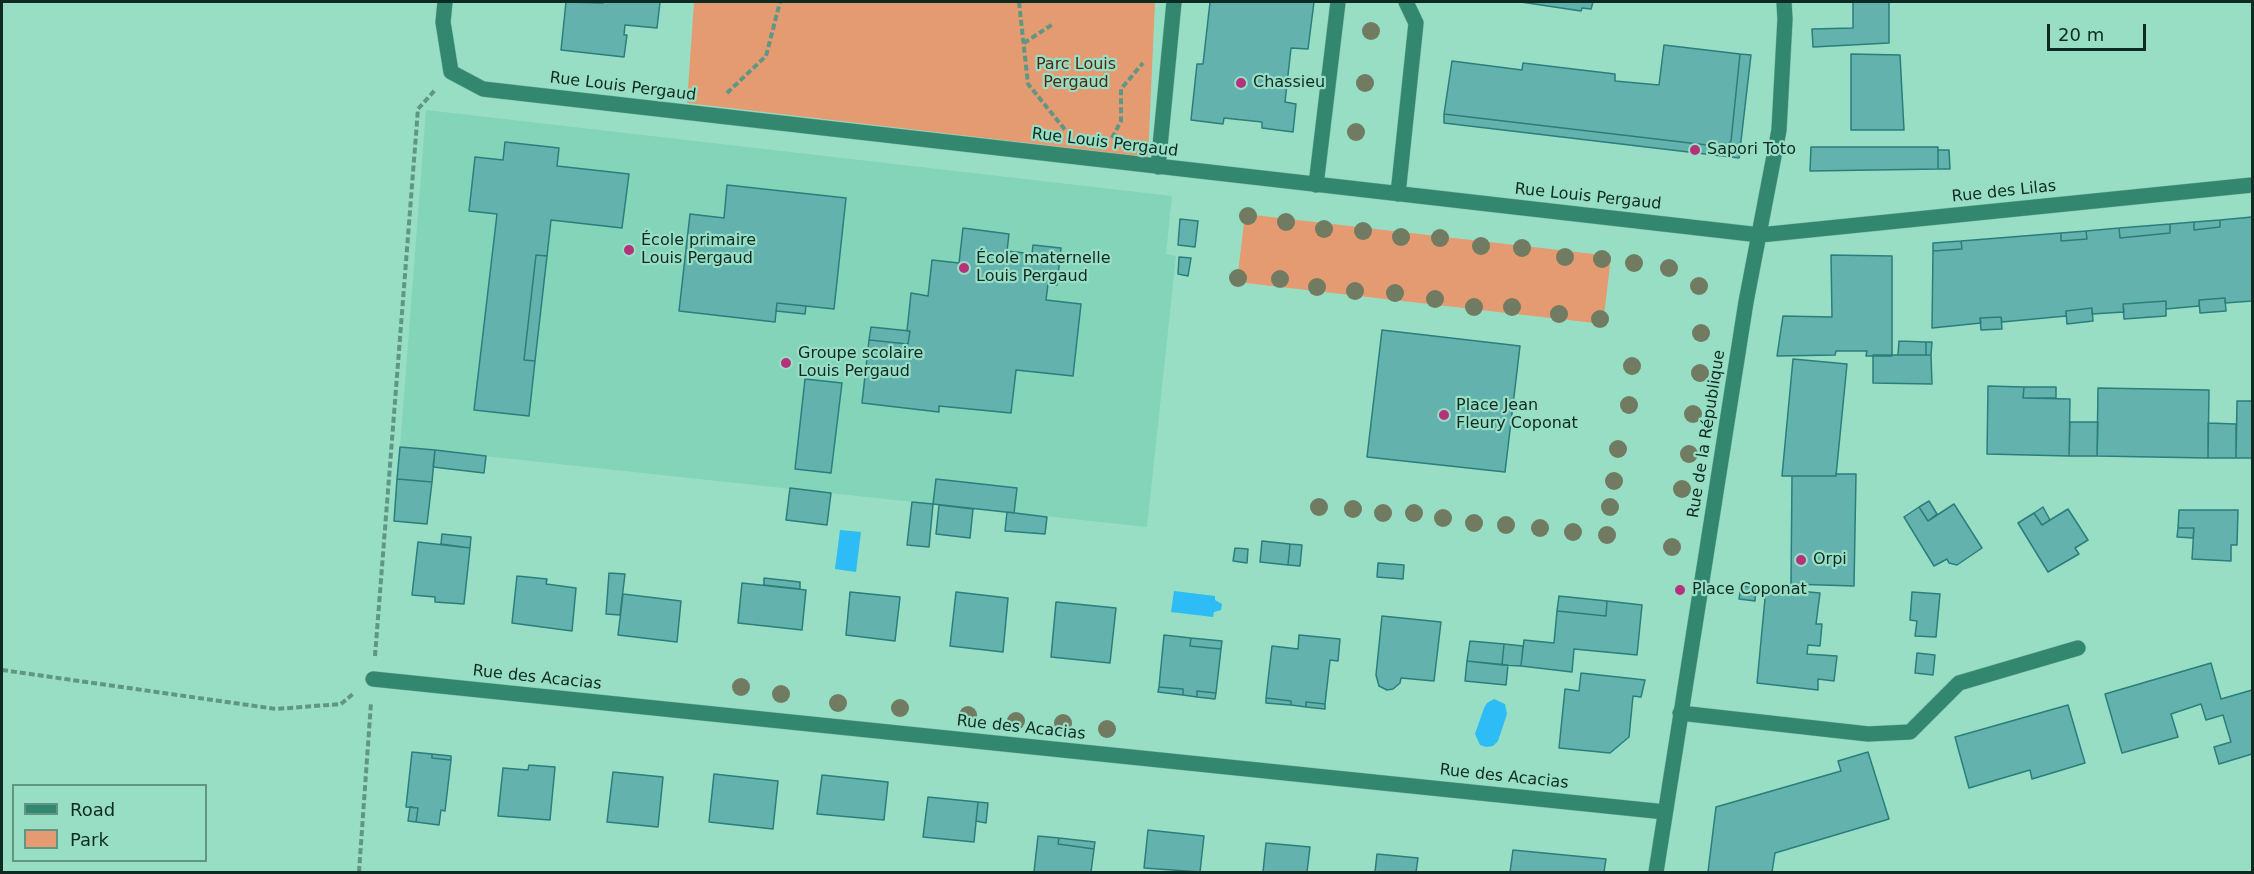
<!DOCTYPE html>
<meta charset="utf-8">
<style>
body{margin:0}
#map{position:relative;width:2254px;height:874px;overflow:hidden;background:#97dec5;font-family:"DejaVu Sans",sans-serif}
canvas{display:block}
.frame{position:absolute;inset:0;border:3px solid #0e2b23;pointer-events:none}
.legend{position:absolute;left:12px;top:784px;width:195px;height:78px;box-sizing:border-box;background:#97dec5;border:2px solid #609684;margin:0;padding:8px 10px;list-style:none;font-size:18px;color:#0e2b23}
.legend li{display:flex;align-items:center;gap:12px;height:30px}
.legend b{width:30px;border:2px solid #609684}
.scale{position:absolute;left:2047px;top:24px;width:99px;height:27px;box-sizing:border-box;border:3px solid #0e2b23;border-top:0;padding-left:8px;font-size:18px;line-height:21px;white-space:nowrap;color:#0e2b23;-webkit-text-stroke:4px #97dec5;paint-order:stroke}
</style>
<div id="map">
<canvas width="2254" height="874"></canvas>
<div class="frame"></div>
<ul class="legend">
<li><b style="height:8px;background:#32876e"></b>Road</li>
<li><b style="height:16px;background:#e49b71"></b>Park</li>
</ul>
<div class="scale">20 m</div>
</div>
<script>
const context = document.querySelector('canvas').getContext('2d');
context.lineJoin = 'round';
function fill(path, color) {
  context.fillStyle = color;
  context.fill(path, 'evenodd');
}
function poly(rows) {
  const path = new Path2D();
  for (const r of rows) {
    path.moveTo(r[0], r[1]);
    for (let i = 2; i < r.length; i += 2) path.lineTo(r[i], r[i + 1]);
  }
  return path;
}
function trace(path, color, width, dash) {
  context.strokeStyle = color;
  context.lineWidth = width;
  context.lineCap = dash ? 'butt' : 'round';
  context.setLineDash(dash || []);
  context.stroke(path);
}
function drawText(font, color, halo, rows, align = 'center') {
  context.font = font + ' "DejaVu Sans",sans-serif';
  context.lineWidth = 4.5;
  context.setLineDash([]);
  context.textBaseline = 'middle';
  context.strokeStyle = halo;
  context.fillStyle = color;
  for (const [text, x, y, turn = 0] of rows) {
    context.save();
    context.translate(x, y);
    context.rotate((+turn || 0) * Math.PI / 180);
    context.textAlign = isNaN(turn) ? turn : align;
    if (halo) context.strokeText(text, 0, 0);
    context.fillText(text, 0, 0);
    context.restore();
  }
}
fill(poly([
 [426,110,1172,196,1166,254,1176,256,1147,527,400,447]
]), '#84d4b9');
fill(poly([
 [694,2,1155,2,1148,157,687,103],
 [1245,214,1611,256,1603,324,1237,282]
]), '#e49b71');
fill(poly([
 [840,530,861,532,856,572,835,569],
 [1174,591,1215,596,1215,600,1222,604,1221,610,1214,612,1213,617,1171,612],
 [1494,699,1505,704,1507,714,1498,741,1493,746,1486,747,1480,745,1475,734,1484,708,1487,703]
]), '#2dbcf5');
const building = poly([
 [566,2,603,3,603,2,660,2,657,28,625,25,624,35,627,35,624,57,561,50,566,2],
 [1210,2,1314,2,1308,49,1291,48,1285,102,1296,104,1293,132,1262,128,1262,122,1224,118,1223,124,1191,120,1197,64,1203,64,1210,2],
 [1521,2,1593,2,1591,9,1582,8,1581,11,1521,2],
 [1853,2,1889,2,1889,43,1813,47,1812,29,1853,28,1853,2],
 [1664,45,1740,54,1731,141,1724,147,1444,114,1452,61,1522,70,1523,63,1615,74,1615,81,1659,85,1664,45],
 [1740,54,1751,55,1739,158,1444,123,1444,114,1724,147,1731,141,1740,54],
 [1851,54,1900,55,1904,130,1851,130,1851,54],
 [505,142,559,148,557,166,629,174,622,228,551,220,547,256,536,255,524,360,535,361,529,416,474,410,497,214,469,211,475,157,503,160,505,142],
 [1811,147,1938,147,1938,169,1810,171,1811,147],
 [1938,150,1949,150,1950,169,1938,169,1938,150],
 [727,185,846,198,834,309,777,303,775,322,679,311,690,214,724,218,727,185],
 [2252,217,2252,301,2225,303,2225,298,2199,300,2199,306,2166,309,2166,301,2123,304,2124,312,2092,314,2092,308,2066,311,2066,316,2002,322,2001,317,1980,318,1981,323,1932,328,1933,251,1962,249,1961,241,2061,233,2061,241,2087,239,2086,231,2119,228,2120,238,2170,233,2170,224,2194,222,2194,230,2220,227,2220,220,2252,217],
 [1180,219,1198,221,1195,247,1178,245,1180,219],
 [2220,220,2220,227,2194,230,2194,222,2220,220],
 [2170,224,2170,233,2120,238,2119,228,2170,224],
 [963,228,1009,234,1007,251,1060,257,1057,285,1048,284,1046,300,1081,304,1073,376,1016,370,1011,413,939,406,939,412,862,403,869,340,908,344,910,331,907,331,911,293,928,296,932,260,959,263,963,228],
 [2086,231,2087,239,2061,241,2061,233,2086,231],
 [1961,241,1962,249,1933,251,1933,243,1961,241],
 [1033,245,1061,248,1060,257,1032,254,1033,245],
 [536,255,547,256,535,361,524,360,536,255],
 [1831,255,1892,256,1892,356,1866,356,1867,351,1836,351,1835,355,1777,356,1783,316,1832,317,1831,255],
 [1179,257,1191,258,1188,276,1178,274,1179,257],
 [2225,298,2226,311,2200,313,2199,300,2225,298],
 [2166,301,2166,316,2124,319,2123,304,2166,301],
 [777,303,806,306,805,314,776,311,777,303],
 [2092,308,2093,321,2067,324,2066,311,2092,308],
 [2001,317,2002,329,1981,330,1980,318,2001,317],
 [871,327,910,331,908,344,869,340,871,327],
 [1382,330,1520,346,1505,472,1367,457,1382,330],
 [1899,341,1926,342,1926,355,1898,355,1899,341],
 [1926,342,1932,342,1931,355,1926,355,1926,342],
 [1873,355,1931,355,1932,384,1873,383,1873,355],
 [1793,359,1847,364,1836,476,1782,476,1793,359],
 [805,379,842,383,831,473,795,469,805,379],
 [1988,386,2024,387,2023,398,2070,399,2069,456,1987,454,1988,386],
 [2024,387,2056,387,2056,398,2023,398,2024,387],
 [2098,388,2209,390,2208,458,2097,456,2098,388],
 [2237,401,2252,401,2252,458,2236,458,2237,401],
 [2070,422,2098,422,2097,456,2069,456,2070,422],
 [2208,423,2236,424,2236,458,2208,458,2208,423],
 [400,447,435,450,432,482,397,479,400,447],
 [435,450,486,456,484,473,433,467,435,450],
 [1836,474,1856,474,1854,586,1791,584,1792,476,1836,476,1836,474],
 [397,479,432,482,427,524,394,521,397,479],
 [936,479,1017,488,1014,513,933,504,936,479],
 [790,488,831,493,827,525,786,520,790,488],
 [1929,501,1937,514,1928,521,1919,507,1929,501],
 [912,502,933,504,929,547,907,545,912,502],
 [1954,504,1982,548,1957,565,1949,563,1947,559,1934,566,1904,517,1919,507,1928,521,1954,504],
 [939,505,973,509,970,538,936,534,939,505],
 [2043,507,2050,520,2042,525,2034,513,2043,507],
 [2068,509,2088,540,2075,548,2079,554,2048,572,2018,523,2034,513,2042,525,2068,509],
 [2179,510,2238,510,2237,545,2231,545,2231,561,2192,559,2194,528,2178,528,2179,510],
 [1007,512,1047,517,1045,534,1005,531,1007,512],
 [2178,528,2194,528,2193,538,2177,537,2178,528],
 [442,534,471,537,470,548,441,544,442,534],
 [1262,541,1290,544,1288,565,1260,562,1262,541],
 [418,542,470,548,464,604,435,602,435,597,412,595,418,542],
 [1290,544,1302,545,1300,566,1288,565,1290,544],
 [1235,548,1248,549,1247,563,1233,561,1235,548],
 [1378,563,1404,565,1403,579,1377,577,1378,563],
 [609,573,625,574,620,615,606,614,609,573],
 [517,576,547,579,546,584,576,588,572,631,512,623,517,576],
 [764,578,800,582,800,589,764,585,764,578],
 [742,583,806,590,802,630,738,623,742,583],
 [1741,586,1756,587,1755,601,1739,599,1741,586],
 [1766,588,1820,593,1816,624,1822,624,1820,646,1808,645,1807,654,1837,656,1834,681,1818,679,1818,690,1757,683,1766,588],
 [850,592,900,597,895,641,846,635,850,592],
 [956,592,1008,598,1003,652,950,646,956,592],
 [1912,592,1940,594,1936,637,1915,636,1917,621,1910,620,1912,592],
 [623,594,681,601,677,642,618,635,623,594],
 [1559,596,1607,601,1606,616,1557,611,1559,596],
 [1607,601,1642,605,1637,655,1574,649,1572,672,1521,666,1524,640,1554,643,1557,611,1606,616,1607,601],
 [1056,602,1116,608,1110,663,1051,657,1056,602],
 [1382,616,1441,622,1434,681,1401,678,1400,683,1393,689,1387,690,1379,686,1376,675,1382,616],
 [1164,635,1191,638,1190,646,1221,649,1216,693,1197,691,1197,697,1183,695,1183,689,1159,687,1164,635],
 [1299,635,1340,639,1338,661,1330,660,1325,704,1306,702,1306,707,1291,705,1291,701,1266,698,1272,646,1298,649,1299,635],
 [1191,638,1222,641,1221,649,1190,646,1191,638],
 [1470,641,1504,644,1502,665,1467,661,1470,641],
 [1504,644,1523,646,1521,666,1502,665,1504,644],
 [1917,653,1935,655,1933,675,1915,673,1917,653],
 [1467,661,1508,665,1506,685,1465,681,1467,661],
 [2211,663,2221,699,2252,690,2252,754,2219,764,2214,747,2231,742,2223,715,2206,720,2201,704,2171,714,2178,737,2122,753,2105,694,2211,663],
 [1581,673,1645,680,1641,697,1633,696,1629,737,1610,753,1559,748,1565,689,1579,691,1581,673],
 [1159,687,1183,689,1183,695,1158,692,1159,687],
 [1197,691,1216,693,1215,699,1197,697,1197,691],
 [1266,698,1291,701,1291,705,1266,703,1266,698],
 [1306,702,1325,704,1325,709,1306,707,1306,702],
 [2068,705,2085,763,2032,779,2030,770,1969,788,1955,737,2068,705],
 [412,752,432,754,432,758,451,760,445,811,441,810,439,825,416,822,418,808,406,807,412,752],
 [1868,752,1889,819,1775,853,1772,872,1708,872,1716,807,1841,771,1838,761,1868,752],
 [432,754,451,756,451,760,432,758,432,754],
 [529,765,555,767,550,820,498,816,503,768,528,770,529,765],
 [613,772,663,777,658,827,607,822,613,772],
 [714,774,778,781,773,829,709,822,714,774],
 [822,775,888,782,884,820,817,814,822,775],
 [928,797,978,802,974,842,923,837,928,797],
 [978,802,988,803,986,823,976,821,978,802],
 [410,807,418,808,416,822,408,821,410,807],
 [1148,830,1204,836,1200,872,1144,868,1148,830],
 [1038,836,1059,838,1058,844,1094,849,1091,872,1034,872,1038,836],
 [1059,838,1095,842,1094,849,1058,844,1059,838],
 [1266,843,1310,847,1307,872,1263,872,1266,843],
 [1513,850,1606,859,1604,872,1510,872,1513,850],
 [1377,854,1418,858,1416,872,1375,872,1377,854]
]);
fill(building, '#63b2ae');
trace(building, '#2b7e7a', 1.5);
const minor = poly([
 [445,2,443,22,451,72,483,89,1760,235,2252,185],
 [1158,167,1174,2],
 [1316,185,1338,2],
 [1398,194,1416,23,1406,2],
 [373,679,1665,812],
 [1680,713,1868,734,1910,732,1959,683,2078,648],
 [1656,872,1746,302,1779,130,1785,19,1784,2]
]);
trace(minor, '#7cbaa5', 16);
trace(poly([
 [1019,2,1028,84,1066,131],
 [1024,43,1053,24],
 [727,93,766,56,780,2],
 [1112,138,1121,121,1121,89,1143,63],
 [375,656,418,109,435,90],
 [2,670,276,709,341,704,354,693],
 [359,872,371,703]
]), '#609684', 4, [6, 3]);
trace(minor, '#32876e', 15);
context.fillStyle = '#707b62';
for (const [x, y] of [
 [1371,31],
 [1365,83],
 [1356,132],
 [1248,216],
 [1286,222],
 [1324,229],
 [1363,231],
 [1401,237],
 [1440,238],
 [1481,246],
 [1522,248],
 [1565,257],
 [1602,259],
 [1634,263],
 [1669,268],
 [1238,278],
 [1280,279],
 [1699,286],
 [1317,287],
 [1355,291],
 [1395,293],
 [1435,299],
 [1474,307],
 [1512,307],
 [1559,314],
 [1600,319],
 [1701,333],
 [1632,366],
 [1700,373],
 [1629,405],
 [1693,414],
 [1618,449],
 [1689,454],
 [1614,481],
 [1682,489],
 [1319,507],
 [1610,507],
 [1353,509],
 [1383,513],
 [1414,513],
 [1443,518],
 [1474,523],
 [1506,525],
 [1540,528],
 [1573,532],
 [1607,535],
 [1672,547],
 [741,687],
 [781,694],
 [838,703],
 [900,708],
 [968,715],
 [1016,721],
 [1063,723],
 [1107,729]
]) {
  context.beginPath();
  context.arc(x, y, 9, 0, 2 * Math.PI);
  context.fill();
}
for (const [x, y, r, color] of [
 [1241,83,6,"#b5327b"],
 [1695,150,6,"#b5327b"],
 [629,250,6,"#b5327b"],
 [964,268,6,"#b5327b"],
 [786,363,6,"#b5327b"],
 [1444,415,6,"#b5327b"],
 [1801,560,6,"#b5327b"],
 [1680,590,6,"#b5327b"]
]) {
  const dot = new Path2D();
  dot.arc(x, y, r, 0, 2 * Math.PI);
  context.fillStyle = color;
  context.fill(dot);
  trace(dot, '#97dec5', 2);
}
drawText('16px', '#502a11', '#97dec5', [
 ["Parc Louis",1076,65],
 ["Pergaud",1076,83]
]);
drawText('16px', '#0e2b23', '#97dec5', [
 ["Chassieu",1253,83],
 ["Sapori Toto",1707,150],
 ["École primaire",641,241],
 ["Louis Pergaud",641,259],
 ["École maternelle",976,259],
 ["Louis Pergaud",976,277],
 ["Groupe scolaire",798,354],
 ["Louis Pergaud",798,372],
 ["Place Jean",1456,406],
 ["Fleury Coponat",1456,424],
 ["Orpi",1813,560],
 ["Place Coponat",1692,590]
], 'left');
drawText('16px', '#0e2b23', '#97dec5', [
 ["Rue Louis Pergaud",623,87,7],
 ["Rue Louis Pergaud",1105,143,7],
 ["Rue des Lilas",2004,192,-6],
 ["Rue Louis Pergaud",1588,197,6],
 ["Rue de la République",1707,434,-81],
 ["Rue des Acacias",537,678,6],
 ["Rue des Acacias",1021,728,6],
 ["Rue des Acacias",1504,777,6]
]);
</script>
